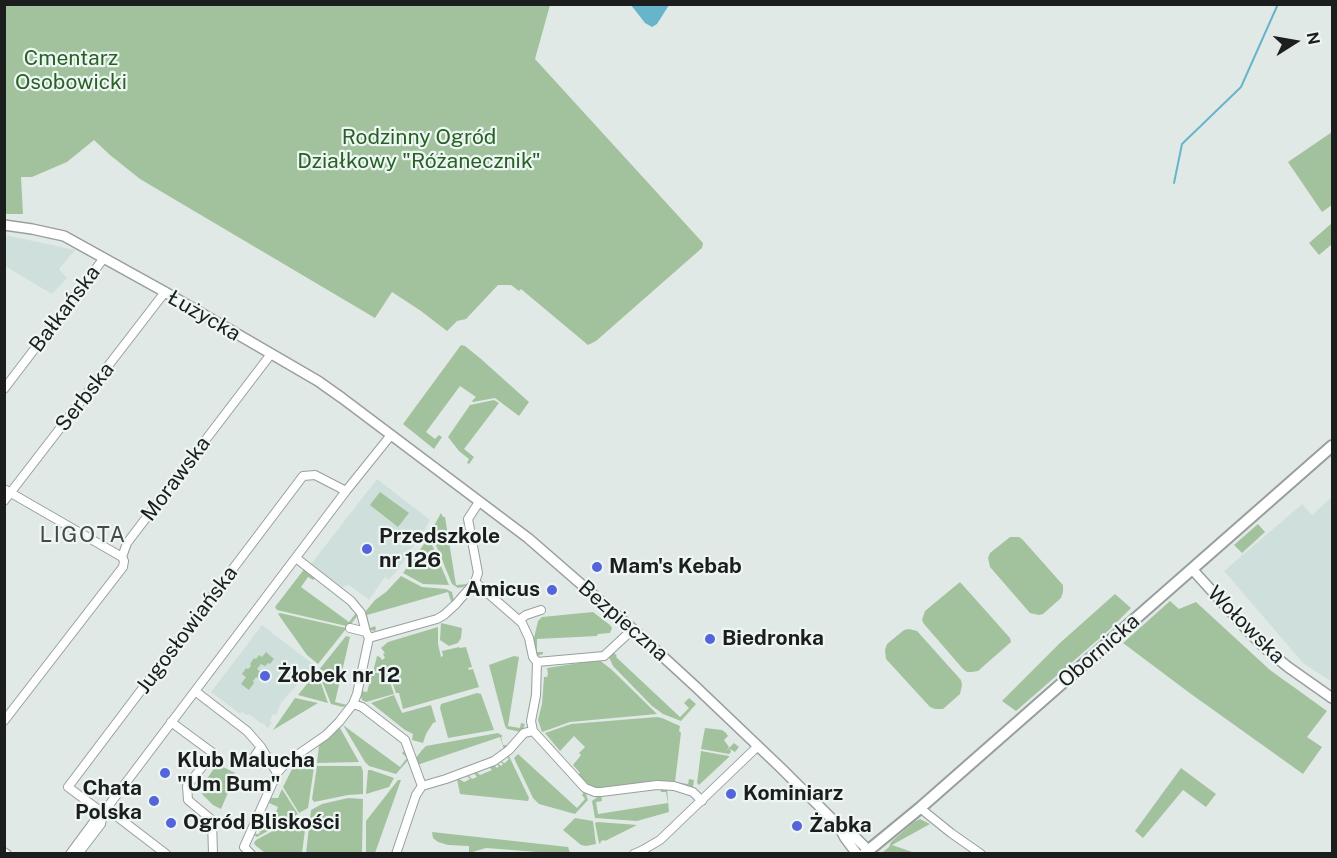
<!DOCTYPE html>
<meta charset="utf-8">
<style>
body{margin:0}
#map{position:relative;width:1337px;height:858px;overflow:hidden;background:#e1e9e7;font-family:"Public Sans",sans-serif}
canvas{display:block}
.frame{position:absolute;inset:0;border:6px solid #1b1e1d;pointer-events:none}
.north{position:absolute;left:1265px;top:12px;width:60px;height:60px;-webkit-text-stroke:4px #eef6f4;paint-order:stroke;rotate:79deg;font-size:16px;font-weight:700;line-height:24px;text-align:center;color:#1b1e1d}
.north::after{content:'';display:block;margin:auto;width:21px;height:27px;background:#1b1e1d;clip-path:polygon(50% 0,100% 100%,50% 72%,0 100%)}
</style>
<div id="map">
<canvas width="1337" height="858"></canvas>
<div class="frame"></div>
<div class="north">N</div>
</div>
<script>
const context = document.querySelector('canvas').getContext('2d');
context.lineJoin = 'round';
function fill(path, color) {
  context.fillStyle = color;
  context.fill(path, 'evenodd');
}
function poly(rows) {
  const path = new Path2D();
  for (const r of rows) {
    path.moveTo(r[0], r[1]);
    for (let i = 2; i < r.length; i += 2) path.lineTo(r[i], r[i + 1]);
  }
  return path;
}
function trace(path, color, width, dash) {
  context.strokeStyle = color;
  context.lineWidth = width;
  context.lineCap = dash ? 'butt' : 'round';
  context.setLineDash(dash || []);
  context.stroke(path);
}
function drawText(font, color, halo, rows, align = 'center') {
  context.font = font + ' "Public Sans",sans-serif';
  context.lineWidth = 4.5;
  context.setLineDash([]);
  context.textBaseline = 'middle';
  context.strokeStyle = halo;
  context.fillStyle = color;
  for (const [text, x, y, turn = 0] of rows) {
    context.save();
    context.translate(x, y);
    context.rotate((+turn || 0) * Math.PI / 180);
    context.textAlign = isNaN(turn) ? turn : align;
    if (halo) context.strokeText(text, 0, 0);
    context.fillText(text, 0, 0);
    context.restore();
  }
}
fill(poly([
 [5,235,75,250,59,269,67,278,52,294,5,266],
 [377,479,430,520,422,534,396,572,389,580,385,577,369,600,349,585,342,587,311,564],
 [1332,497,1332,682,1303,663,1224,571,1302,504,1312,515],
 [262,625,314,665,281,703,276,715,273,714,270,721,272,722,268,729,263,723,262,724,249,714,246,715,242,712,240,714,211,692]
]), '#cfe0dc');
fill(poly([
 [4,5,550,5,535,59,703,243,702,248,596,341,588,345,521,289,519,291,511,285,498,285,466,319,457,321,447,331,421,311,392,292,375,318,140,179,110,155,94,140,67,162,32,177,21,177,23,214,7,214,4,212],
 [1332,132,1332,205,1322,212,1288,162],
 [1332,223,1332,244,1319,255,1309,243],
 [461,345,465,346,481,359,529,402,519,416,495,398,473,402,472,401,476,397,460,386,426,432,435,439,439,435,442,437,434,449,403,424],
 [494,400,499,403,464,449,474,457,469,464,467,463,469,459,459,451,448,437,470,405],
 [380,492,409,513,398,527,370,505],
 [441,513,443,517,445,517,456,585,468,584,464,587,458,588,452,584,433,538,431,531],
 [1258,524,1265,532,1242,553,1234,545],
 [1010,537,1019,537,1022,539,1063,585,1063,592,1061,598,1043,614,1039,615,1030,613,990,567,988,558,990,553],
 [427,540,430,540,449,585,423,584,403,573],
 [305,568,316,576,313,580,308,577,301,587,349,622,356,613,350,608,352,605,357,612,358,615,351,624,346,626,277,610,275,607],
 [401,576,422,587,446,589,452,592,454,601,452,604,448,592,367,615,370,628,375,626,376,628,375,631,369,630,364,615,365,612,375,600,386,592],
 [960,582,1010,638,1011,642,978,671,972,672,967,672,963,669,924,624,922,620,925,611],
 [1115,594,1131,608,1109,630,1016,711,1002,701,1061,642],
 [1170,601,1179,609,1196,602,1270,670,1327,711,1307,737,1322,747,1303,774,1191,694,1123,643],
 [593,612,610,625,612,628,610,633,598,634,597,636,537,639,537,652,543,652,543,654,537,656,533,642,538,621,542,617],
 [280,613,346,628,346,629,318,664,307,655,278,614],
 [441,623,462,628,461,638,458,643,449,646,440,640],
 [438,627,438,644,441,657,443,656,442,651,459,647,460,648,466,647,472,667,468,668,469,670,473,669,479,687,403,709,399,693,396,693,388,670,391,669,391,667,373,672,377,656,380,657,382,660,385,658,383,654,385,653,381,648,388,642],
 [909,629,917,631,961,680,962,685,960,694,943,709,935,709,930,707,886,659,885,650,887,644,904,630],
 [346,636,350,637,335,702,347,705,343,707,331,704,318,671],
 [266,652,274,659,270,664,268,663,265,666,261,664,257,669,262,673,258,678,256,677,253,681,254,683,249,690,241,684,246,677,242,674,246,668,248,669,251,666,250,664,254,658,256,659,259,655,262,657],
 [613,652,617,656,616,657,680,717,689,708,684,703,689,698,696,704,681,721,663,714,652,706,613,666,608,655],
 [514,656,519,657,508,726,520,728,521,723,525,724,523,729,521,732,507,729,505,726,489,665],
 [599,660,611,669,657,714,570,722,542,732,538,720,542,704,544,677,547,677,548,674,547,668],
 [386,670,394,694,366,702,362,700,361,696,362,691,367,692,372,674],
 [317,672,328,703,298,695],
 [477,693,481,694,494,730,448,738,440,708,441,704],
 [394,695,402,713,431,705,436,722,433,723,426,734,423,743,412,740,413,734,405,730,371,703],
 [295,698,318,703,273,730],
 [657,717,662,718,680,726,679,731,681,733,675,782,688,784,689,779,694,780,693,788,599,789,593,788,586,785,576,776,580,773,573,765,581,755,579,753,585,747,574,736,560,751,545,733,571,724],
 [343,725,400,767,407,758,402,753,405,750,410,758,396,774,369,766,365,762],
 [338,727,340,728,359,762,317,763,319,745],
 [705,728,722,730,726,733,728,736,724,740,729,747,726,751,734,743,739,747,735,752,730,749,731,752,729,754,701,749],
 [498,733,503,736,501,737,503,745,506,745,507,748,500,754,499,751,504,749,500,737,417,765,415,759,422,750,426,746],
 [701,751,729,756,729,757,699,785,697,783],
 [508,754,529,798,528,801,460,794,457,779,459,779,464,782,470,779,466,775,468,775,472,779,477,777,473,772,475,771,480,775,492,770,488,766,493,764,497,768,499,766,494,763,496,762,501,766,503,764,499,761,505,763,509,759,506,756],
 [518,754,577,808,585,799,582,795,585,791,588,800,575,814,539,804,533,798,514,758],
 [217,764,235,773,230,788,221,809,213,805,202,794,204,783],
 [317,766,361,766,363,771,363,794,348,795,314,802,312,799],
 [293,767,314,767,308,808,299,813,283,787],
 [1181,768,1216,794,1206,807,1183,790,1143,838,1135,831],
 [368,770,371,770,394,778,389,787,366,794],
 [398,780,401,780,375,853,366,853,366,821],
 [660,788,667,788,669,812,637,821,595,818,592,801,601,794,602,801,596,802,598,814,668,803,666,792,661,792],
 [282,789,298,814,257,837,253,834,259,834,265,823,260,821,262,818,272,822,278,807,269,803,271,798,278,798],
 [348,798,363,799,362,853,306,853,311,810,322,804],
 [299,817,305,830,302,853,265,853,255,845,254,843,256,840],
 [575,818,593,821,596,844,586,846,581,845,563,830],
 [920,819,930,824,892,845,915,853,884,853,883,852,889,847,891,842,914,822],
 [597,822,625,824,637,825,605,841,604,840,601,841,600,844,599,843,595,823],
 [432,832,568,847,570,853,550,853,486,848,469,853,469,846,448,845,438,842,433,838]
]), '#a2c29e');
fill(poly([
 [631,5,669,5,657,24,652,27,645,23]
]), '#66b5ca');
trace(poly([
 [1174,183,1182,144,1241,87,1278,4]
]), '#66b5ca', 2);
const minor = poly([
 [4,389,104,258],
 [4,489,122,557],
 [4,501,165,292],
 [296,558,351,601,361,613,366,632,369,638],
 [475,582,478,573,468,519,479,502],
 [519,620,526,615,541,610],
 [350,628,366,632],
 [195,691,247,731,261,747,277,773],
 [353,704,362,707,405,740,422,786,416,795,396,854],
 [4,721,123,567,124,561,122,557,127,543,271,354],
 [171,722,213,753,187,786,188,800,212,820,213,854],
 [533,731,531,721,536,695,537,662],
 [261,747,252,760,264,764,270,762],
 [422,786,446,779,494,761,509,750,524,733,533,731,585,788,595,792,601,792,657,785,674,786,693,792,702,801],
 [106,808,166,854],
 [920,808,951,833,981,854],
 [103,813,68,787,303,476,315,475,346,491],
 [4,852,7,854],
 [70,854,95,820,103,813,346,491,391,435],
 [78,854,101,824,103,814],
 [251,854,244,847,277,773,287,762,326,735,339,722,353,704,357,694,369,638,437,619,444,615,456,604,475,582,522,623,529,638,533,657,537,662,604,656,633,629],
 [634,854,643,850,660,840,758,746]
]);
const tertiary = poly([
 [4,225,32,229,64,236,165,292,318,381,342,398,528,538,635,631,696,687,782,769,838,825,845,838,857,854],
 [1192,569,1249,632,1266,649,1288,667,1332,698],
 [838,825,850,832,868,850]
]);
const secondary = poly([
 [864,854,920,808,1332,446]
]);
trace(minor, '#989f9e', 10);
trace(tertiary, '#989f9e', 12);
trace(secondary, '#989f9e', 14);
trace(minor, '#fff', 8);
trace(tertiary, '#fff', 9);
trace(secondary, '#fff', 10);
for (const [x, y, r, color] of [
 [367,549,6,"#5465db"],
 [597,567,6,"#5465db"],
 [552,590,6,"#5465db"],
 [710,639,6,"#5465db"],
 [265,676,6,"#5465db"],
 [165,773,6,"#5465db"],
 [731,794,6,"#5465db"],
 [154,801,6,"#5465db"],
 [171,823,6,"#5465db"],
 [797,826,6,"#5465db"]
]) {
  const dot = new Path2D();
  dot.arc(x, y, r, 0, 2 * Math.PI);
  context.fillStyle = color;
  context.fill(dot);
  trace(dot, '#eef6f4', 2);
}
drawText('21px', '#276224', '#eef6f4', [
 ["Cmentarz",71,59],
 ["Osobowicki",71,83],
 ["Rodzinny Ogród",419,138],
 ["Działkowy \"Różanecznik\"",419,162]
]);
drawText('21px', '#1b1e1d', '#eef6f4', [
 ["Bałkańska",65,309,-53],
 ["Łużycka",204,316,30],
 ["Serbska",85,397,-52],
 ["Morawska",176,479,-53],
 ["Bezpieczna",623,621,41],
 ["Wołowska",1246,625,45],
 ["Jugosłowiańska",187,630,-53],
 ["Obornicka",1099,651,-41]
]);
drawText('bold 21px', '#1b1e1d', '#eef6f4', [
 ["Przedszkole",379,537],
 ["nr 126",379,561],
 ["Mam's Kebab",609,567],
 ["Amicus",540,590,"right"],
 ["Biedronka",722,639],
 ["Żłobek nr 12",277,676],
 ["Klub Malucha",177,761],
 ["\"Um Bum\"",177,785],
 ["Chata",142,789,"right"],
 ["Polska",142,813,"right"],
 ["Kominiarz",743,794],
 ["Ogród Bliskości",183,823],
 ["Żabka",809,826]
], 'left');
context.letterSpacing = '1.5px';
drawText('22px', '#444a49', '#eef6f4', [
 ["LIGOTA",83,535]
]);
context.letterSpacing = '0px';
</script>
